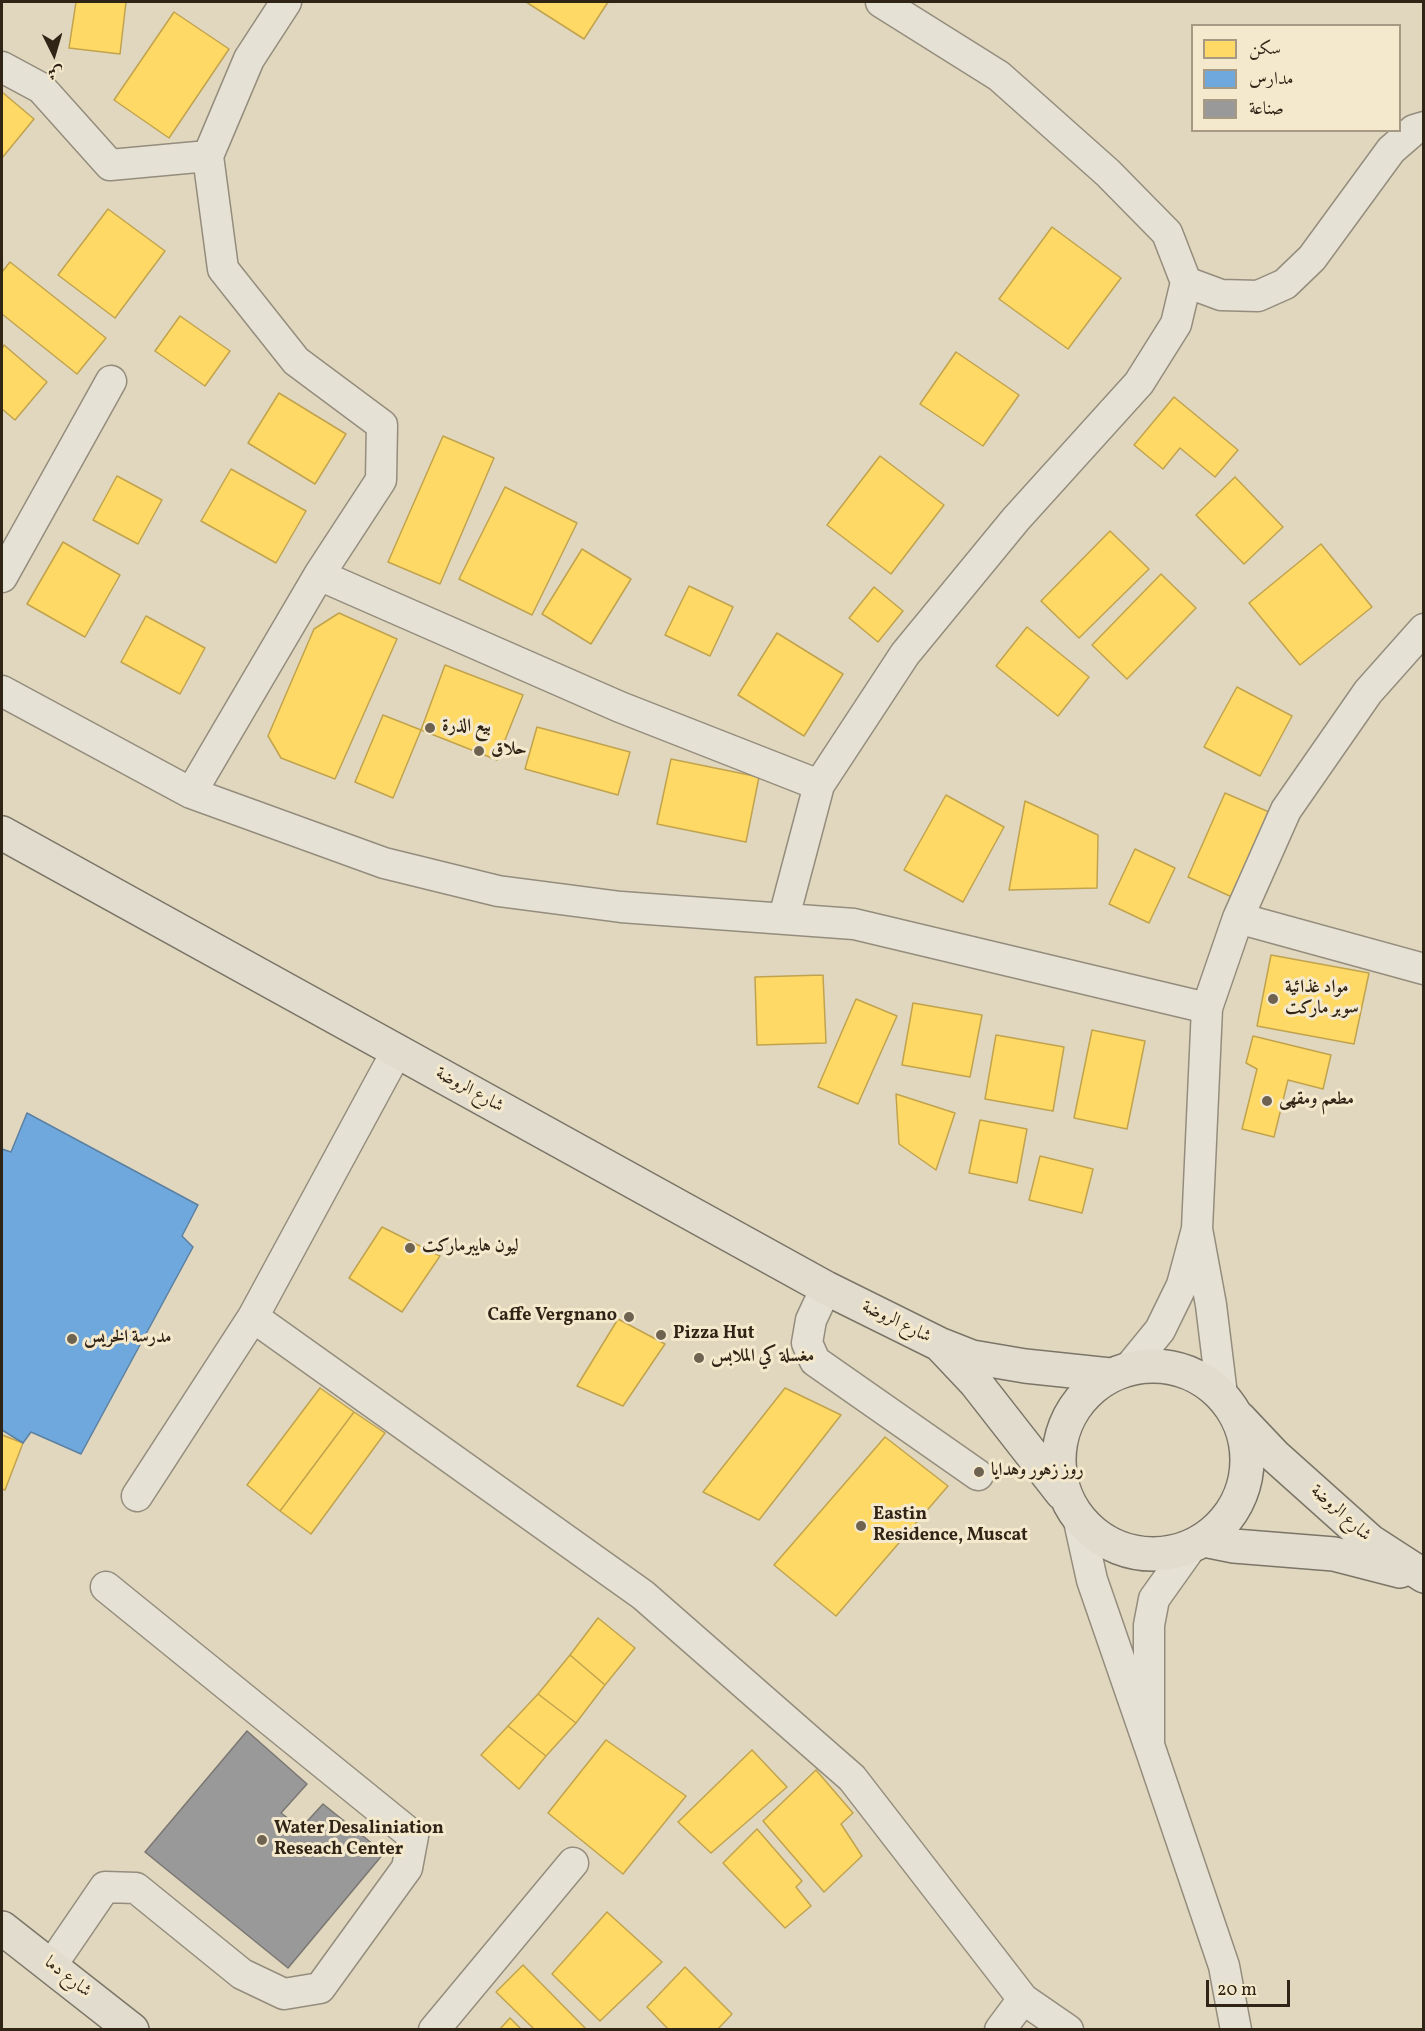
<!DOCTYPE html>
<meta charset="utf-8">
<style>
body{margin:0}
#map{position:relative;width:1425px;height:2031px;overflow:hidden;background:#e0d7be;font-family:Vollkorn,Amiri,serif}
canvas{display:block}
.frame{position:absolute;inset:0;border:3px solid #302417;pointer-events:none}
.legend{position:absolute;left:1191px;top:24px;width:210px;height:108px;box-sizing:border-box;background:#f4e9cc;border:2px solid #a69a84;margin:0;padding:8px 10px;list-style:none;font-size:18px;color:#302417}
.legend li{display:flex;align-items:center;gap:12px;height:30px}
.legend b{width:30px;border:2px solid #a69a84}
.north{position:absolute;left:24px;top:24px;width:60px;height:60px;-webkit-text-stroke:4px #f4e9cc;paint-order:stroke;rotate:175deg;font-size:16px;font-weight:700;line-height:24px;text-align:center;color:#302417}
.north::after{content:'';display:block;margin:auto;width:21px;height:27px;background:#302417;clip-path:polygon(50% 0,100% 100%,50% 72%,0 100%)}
.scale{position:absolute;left:1206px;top:1980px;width:84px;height:27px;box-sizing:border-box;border:3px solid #302417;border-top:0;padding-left:8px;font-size:18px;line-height:21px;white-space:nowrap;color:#302417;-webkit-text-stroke:4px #f4e9cc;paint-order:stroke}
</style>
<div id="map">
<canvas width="1425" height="2031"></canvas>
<div class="frame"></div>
<ul class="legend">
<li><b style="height:16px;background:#ffd966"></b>سكن</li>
<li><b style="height:16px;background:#6fa8dc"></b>مدارس</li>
<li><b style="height:16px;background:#999"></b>صناعة</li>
</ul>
<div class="north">ش</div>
<div class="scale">20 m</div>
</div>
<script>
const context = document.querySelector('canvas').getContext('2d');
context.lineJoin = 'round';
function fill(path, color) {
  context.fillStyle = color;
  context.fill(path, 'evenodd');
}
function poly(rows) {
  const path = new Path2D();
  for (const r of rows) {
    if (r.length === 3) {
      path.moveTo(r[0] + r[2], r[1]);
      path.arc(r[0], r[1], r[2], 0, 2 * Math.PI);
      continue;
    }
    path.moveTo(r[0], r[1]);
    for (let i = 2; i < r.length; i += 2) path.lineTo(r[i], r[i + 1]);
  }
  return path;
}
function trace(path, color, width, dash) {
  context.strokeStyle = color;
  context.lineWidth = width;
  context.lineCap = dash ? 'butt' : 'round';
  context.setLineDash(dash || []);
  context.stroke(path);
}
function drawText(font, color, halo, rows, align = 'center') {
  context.font = font + ' Vollkorn,Amiri,serif';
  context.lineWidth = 6;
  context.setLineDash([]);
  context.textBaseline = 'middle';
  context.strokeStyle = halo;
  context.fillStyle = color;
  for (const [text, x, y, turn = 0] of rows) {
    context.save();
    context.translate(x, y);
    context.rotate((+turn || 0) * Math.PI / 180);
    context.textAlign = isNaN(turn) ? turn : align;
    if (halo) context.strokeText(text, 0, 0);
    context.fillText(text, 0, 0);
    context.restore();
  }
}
const homes = poly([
 [76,2,126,2,120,54,69,48,76,2],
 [526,2,608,2,584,39,526,2],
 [174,12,229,49,169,138,114,100,174,12],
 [2,92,34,119,2,158,2,92],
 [108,209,165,251,115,318,58,275,108,209],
 [1052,227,1121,278,1068,349,999,299,1052,227],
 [10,262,106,338,77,374,2,314,2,272,10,262],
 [180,316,230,351,205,386,155,351,180,316],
 [4,345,47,382,15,420,2,409,2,349,4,345],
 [956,352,1019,395,983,446,920,404,956,352],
 [279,393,346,434,315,484,248,443,279,393],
 [1174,397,1238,450,1215,477,1180,448,1163,469,1134,445,1174,397],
 [443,436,494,458,440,584,388,562,443,436],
 [880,456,944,505,891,574,827,525,880,456],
 [231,469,306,511,276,563,201,521,231,469],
 [117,476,162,500,138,544,93,520,117,476],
 [1235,477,1283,527,1244,564,1196,515,1235,477],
 [505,487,577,523,532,615,459,579,505,487],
 [1110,531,1149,569,1079,638,1041,601,1110,531],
 [63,542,120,575,85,637,27,604,63,542],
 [1321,544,1372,607,1300,665,1249,603,1321,544],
 [582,549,631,579,591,644,542,614,582,549],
 [1161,574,1196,608,1127,679,1092,645,1161,574],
 [689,586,733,607,710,656,665,635,689,586],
 [874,587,903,611,878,642,849,618,874,587],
 [339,613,397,639,335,779,281,758,268,736,314,629,339,613],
 [146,616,205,648,180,694,121,662,146,616],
 [1027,627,1089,677,1058,716,996,666,1027,627],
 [777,633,843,674,804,736,738,695,777,633],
 [445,665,523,695,497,760,421,730,445,665],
 [1237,687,1292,716,1260,776,1204,747,1237,687],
 [383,715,421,730,393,798,355,782,383,715],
 [537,727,630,752,618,795,525,769,537,727],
 [671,759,759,777,746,842,657,824,671,759],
 [1225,793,1269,812,1232,897,1188,877,1225,793],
 [946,795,1004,827,963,902,904,870,946,795],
 [1025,801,1098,835,1097,888,1009,890,1025,801],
 [1135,849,1175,868,1149,923,1109,904,1135,849],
 [1271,955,1369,973,1354,1044,1257,1026,1271,955],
 [823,975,826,1043,757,1045,755,977,823,975],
 [856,999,897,1016,858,1104,818,1087,856,999],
 [913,1003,982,1015,970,1077,902,1065,913,1003],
 [1092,1030,1145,1041,1127,1129,1074,1118,1092,1030],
 [996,1035,1064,1047,1053,1111,985,1099,996,1035],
 [1253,1036,1331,1055,1323,1089,1288,1080,1274,1137,1242,1129,1257,1069,1246,1063,1253,1036],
 [896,1094,955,1113,936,1170,899,1144,896,1094],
 [980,1120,1027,1129,1017,1183,969,1173,980,1120],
 [1040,1156,1093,1169,1082,1213,1029,1200,1040,1156],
 [382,1227,440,1256,402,1312,349,1278,382,1227],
 [618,1319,665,1344,623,1406,577,1386,618,1319],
 [320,1388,354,1412,280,1511,247,1485,320,1388],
 [785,1388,841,1415,759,1520,703,1492,785,1388],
 [354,1412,385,1433,311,1534,280,1511,354,1412],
 [2,1435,23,1443,5,1490,2,1489,2,1435],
 [885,1437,948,1486,836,1616,774,1565,885,1437],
 [598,1618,635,1648,605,1685,570,1655,598,1618],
 [570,1655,605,1685,576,1723,538,1694,570,1655],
 [538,1694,576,1723,546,1756,508,1726,538,1694],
 [508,1726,546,1756,519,1789,481,1755,508,1726],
 [606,1740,686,1796,623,1874,548,1813,606,1740],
 [752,1750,787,1787,711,1853,678,1822,752,1750],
 [816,1770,853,1813,841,1824,862,1856,824,1892,763,1821,816,1770],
 [757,1829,802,1881,796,1887,811,1906,785,1928,723,1863,757,1829],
 [607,1912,662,1962,600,2021,552,1974,607,1912],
 [523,1965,587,2030,535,2030,496,1992,523,1965],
 [685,1967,732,2014,717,2030,669,2030,647,2007,685,1967],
 [510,2018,522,2030,499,2030,510,2018]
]);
fill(homes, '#ffd966');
trace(homes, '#c1a34e', 1.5);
const schools = poly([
 [27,1113,198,1205,182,1236,193,1247,81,1454,31,1432,23,1443,2,1430,2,1149,11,1152,27,1113]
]);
fill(schools, '#6fa8dc');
trace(schools, '#5c80a1', 1.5);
const industry = poly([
 [247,1731,307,1784,281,1813,301,1828,323,1804,384,1853,288,1968,145,1852,247,1731]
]);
fill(industry, '#999');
trace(industry, '#7a7672', 1.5);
const minor = poly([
 [2,67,41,88,110,165,208,156],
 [1186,282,1221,295,1258,296,1285,284,1312,258,1391,150,1414,130,1424,127],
 [319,575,620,707,819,785],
 [2,577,111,381],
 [2,691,191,793,384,863,498,891,621,907,854,924,1207,1008],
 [191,793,319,575,381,480,382,425,296,361,223,269,208,156,249,59,286,2],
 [784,917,819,785,905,654,1016,519,1139,383,1176,324,1186,282,1167,233,1108,173,999,76,881,2],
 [1238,918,1424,969],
 [1197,1229,1207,1008,1238,918,1286,810,1368,692,1424,629],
 [826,1288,811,1320,807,1343,815,1361,978,1475],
 [253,1317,643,1595,852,1778,1023,1999,1068,2030],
 [1129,1368,1160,1330,1182,1285,1197,1229,1211,1305,1222,1395],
 [137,1496,253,1317,397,1051],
 [1079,1521,1092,1580,1149,1745,1149,1625,1154,1599,1191,1547],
 [1149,1745,1224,1966,1236,2030],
 [51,1966,105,1887,136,1888,242,1974,284,1994,320,1988,407,1868,413,1836,106,1587],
 [434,2030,573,1863],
 [1000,2030,1023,1999]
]);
const major = poly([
 [2,833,826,1288,939,1344,972,1357,1025,1366,1110,1375],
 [942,1347,976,1383,1062,1493],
 [1153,1460,94],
 [1239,1418,1275,1456,1370,1541,1424,1576],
 [1204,1540,1234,1546,1334,1554,1400,1571],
 [2,1928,132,2030]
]);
trace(minor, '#948d7d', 33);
trace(major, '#7b7567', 36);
trace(minor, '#e6e1d5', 30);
trace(major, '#e2dcce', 33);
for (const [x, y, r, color] of [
 [430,728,6,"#6e6351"],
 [479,751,6,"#6e6351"],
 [1273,999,6,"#6e6351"],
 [1267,1101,6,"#6e6351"],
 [410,1248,6,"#6e6351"],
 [629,1317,6,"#6e6351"],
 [661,1335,6,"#6e6351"],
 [72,1339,6,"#6e6351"],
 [699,1358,6,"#6e6351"],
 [979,1472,6,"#6e6351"],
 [861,1526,6,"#6e6351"],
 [262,1840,6,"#6e6351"]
]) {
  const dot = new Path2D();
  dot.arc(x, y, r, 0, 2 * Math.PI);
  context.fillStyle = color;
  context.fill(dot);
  trace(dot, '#f4e9cc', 2);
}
drawText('bold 18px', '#302417', '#f4e9cc', [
 ["بيع الذرة",442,728],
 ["حلاق",491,751],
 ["مواد غذائية",1285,989],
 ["سوبر ماركت",1285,1010],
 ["مطعم ومقهى",1279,1101],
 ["ليون هايبرماركت",422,1248],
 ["Caffe Vergnano",617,1317,"right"],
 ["Pizza Hut",673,1335],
 ["مدرسة الخريس",84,1339],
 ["مغسلة كي الملابس",711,1358],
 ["روز زهور وهدايا",991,1472],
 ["Eastin",873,1516],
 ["Residence, Muscat",873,1537],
 ["Water Desaliniation",274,1830],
 ["Reseach Center",274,1851]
], 'left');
drawText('18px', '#302417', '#f4e9cc', [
 ["شارع الروضة",469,1091,29],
 ["شارع الروضة",896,1323,26],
 ["شارع الروضة",1340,1514,42],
 ["شارع دما",67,1978,38]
]);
</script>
